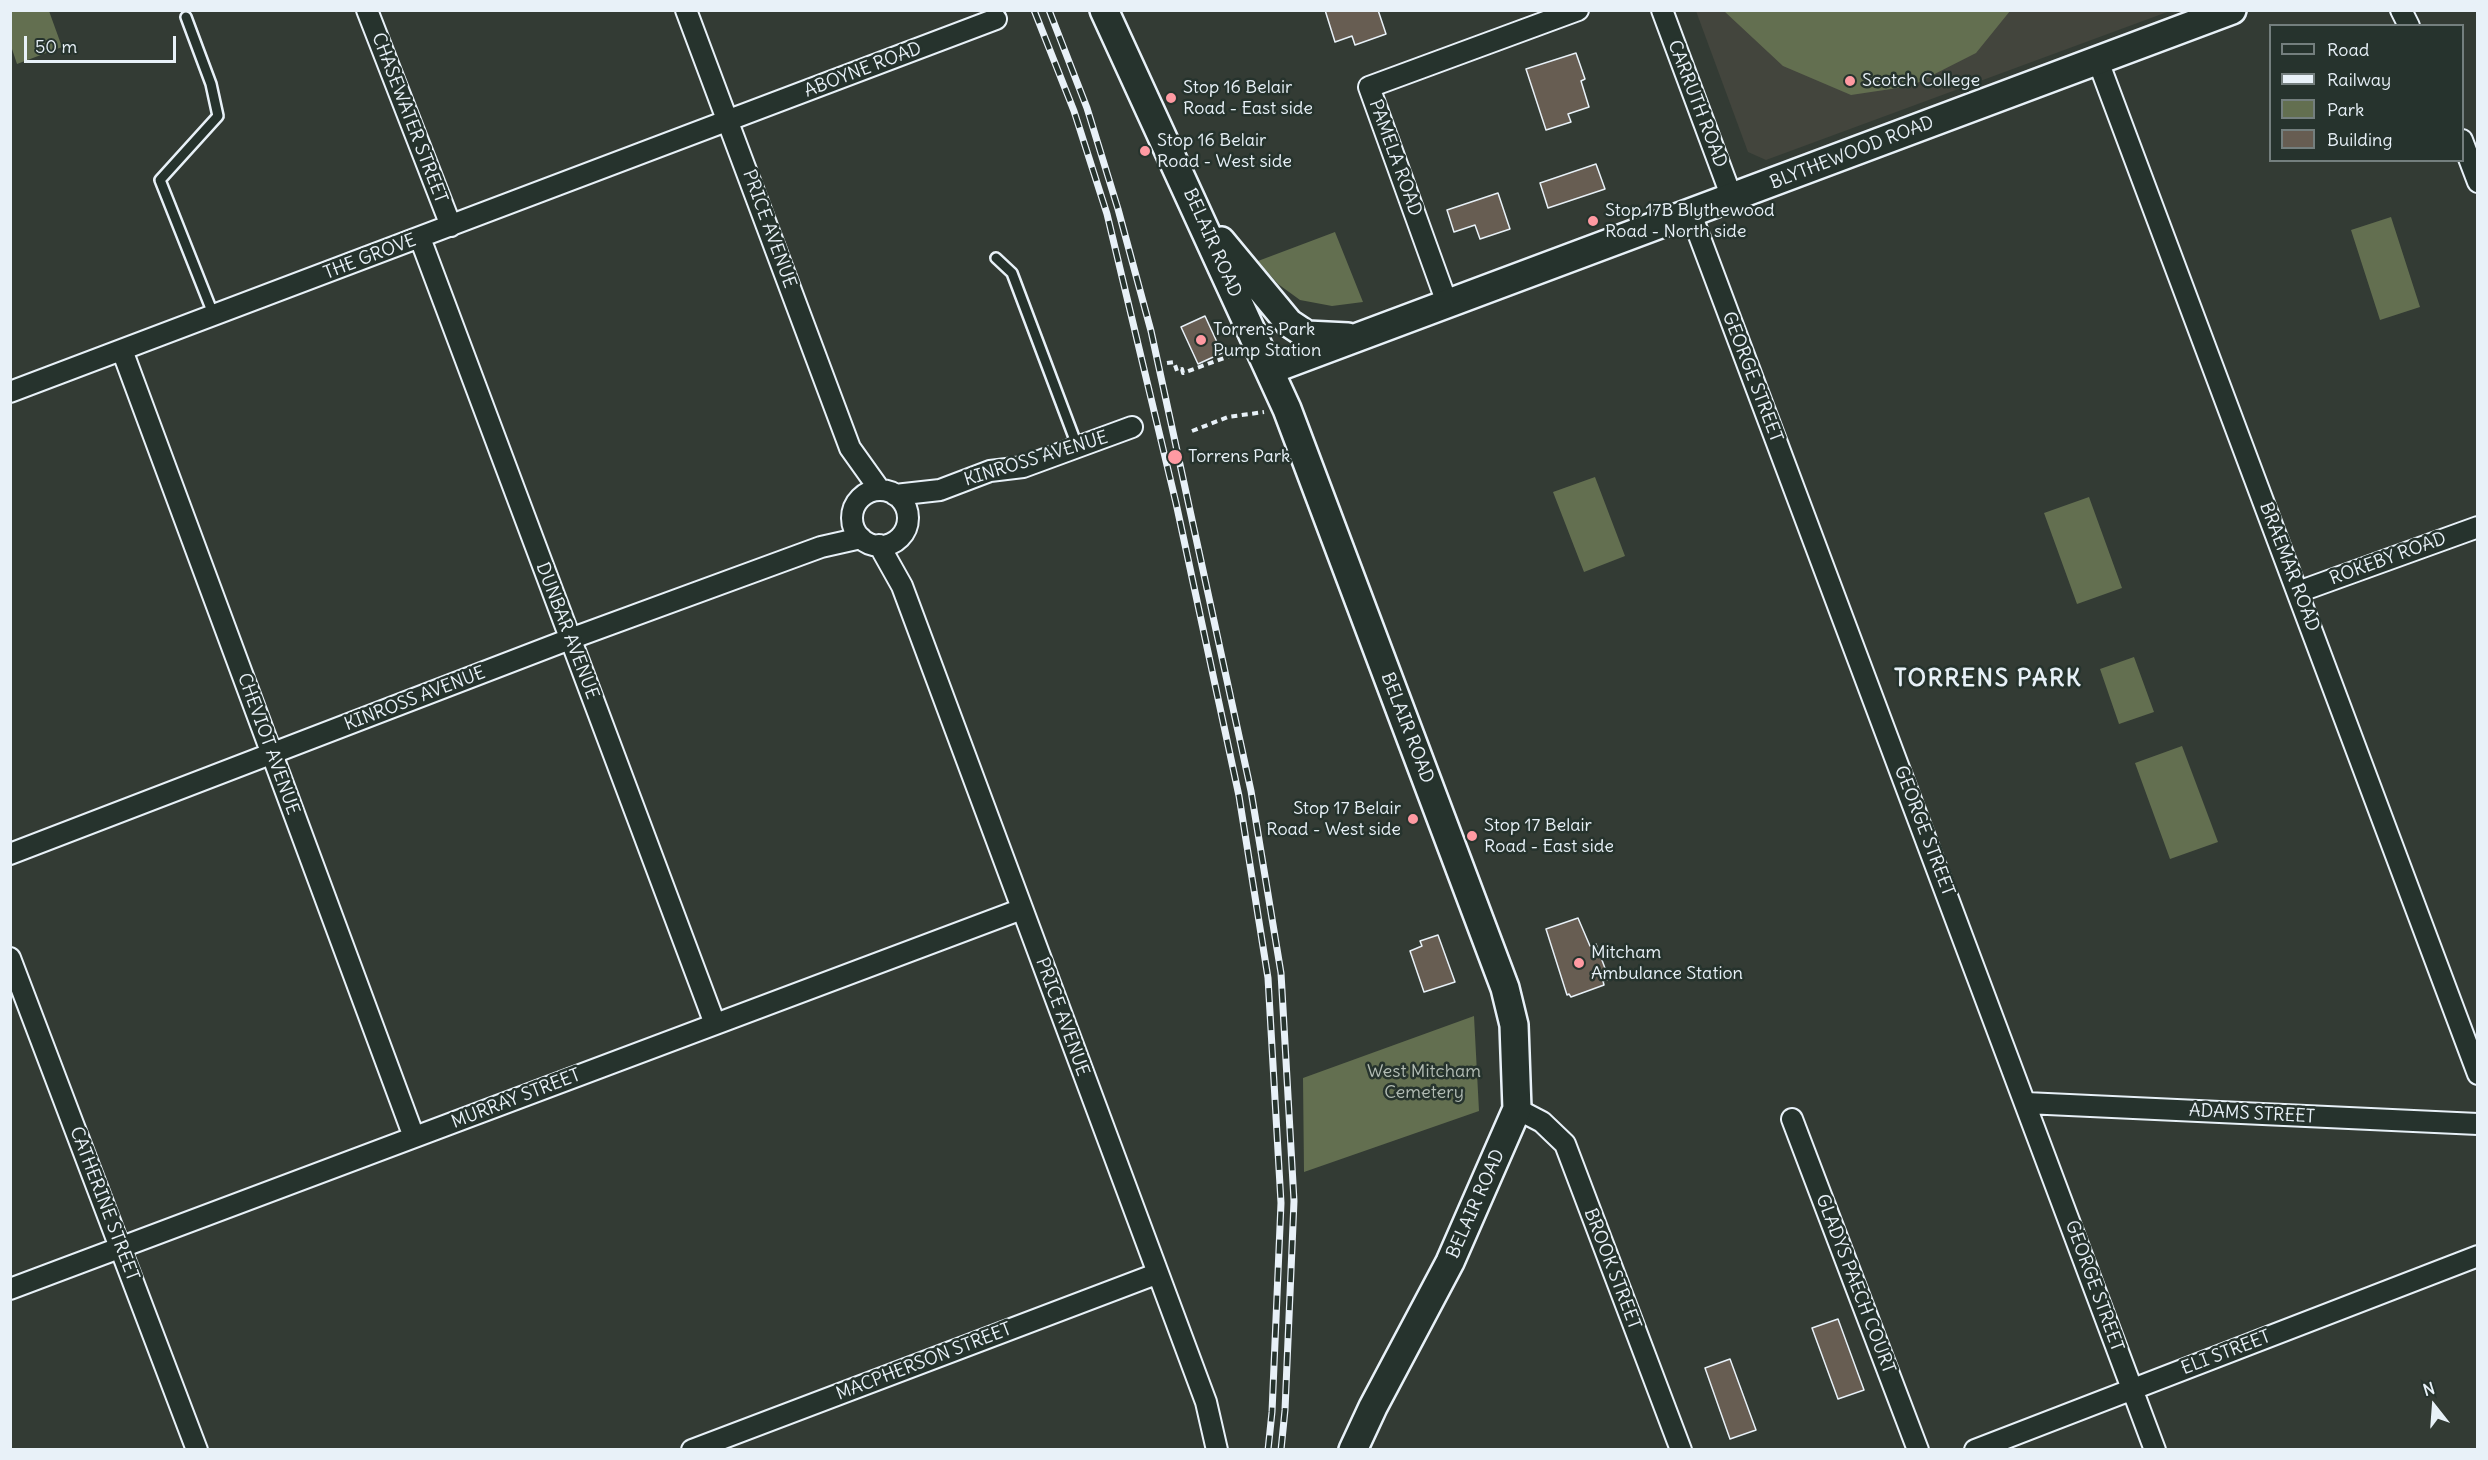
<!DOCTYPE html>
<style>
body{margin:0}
#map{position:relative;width:2488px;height:1460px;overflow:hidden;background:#333b34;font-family:Delius,sans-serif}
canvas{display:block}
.frame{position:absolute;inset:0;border:12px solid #e8f1f8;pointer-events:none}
.legend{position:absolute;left:2269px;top:24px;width:195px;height:138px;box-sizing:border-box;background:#26332d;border:2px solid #747f7e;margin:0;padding:8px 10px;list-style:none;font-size:18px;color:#e8f1f8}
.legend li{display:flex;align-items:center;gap:12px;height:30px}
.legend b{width:30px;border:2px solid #747f7e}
.north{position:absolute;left:2404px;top:1376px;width:60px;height:60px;-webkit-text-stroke:4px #26332d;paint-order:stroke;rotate:343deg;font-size:16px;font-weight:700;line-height:24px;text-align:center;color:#e8f1f8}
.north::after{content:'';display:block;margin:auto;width:21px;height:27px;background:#e8f1f8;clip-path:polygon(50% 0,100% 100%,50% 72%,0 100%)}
.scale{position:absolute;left:24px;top:36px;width:152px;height:27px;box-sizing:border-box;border:3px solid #e8f1f8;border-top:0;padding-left:8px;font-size:18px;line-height:21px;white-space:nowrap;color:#e8f1f8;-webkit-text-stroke:4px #26332d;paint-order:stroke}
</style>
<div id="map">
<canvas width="2488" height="1460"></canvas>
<div class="frame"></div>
<ul class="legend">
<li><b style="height:8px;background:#26332d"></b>Road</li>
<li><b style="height:8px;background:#e8f1f8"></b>Railway</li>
<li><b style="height:16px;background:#636f50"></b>Park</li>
<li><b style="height:16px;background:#675d52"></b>Building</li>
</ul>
<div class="north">N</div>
<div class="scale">50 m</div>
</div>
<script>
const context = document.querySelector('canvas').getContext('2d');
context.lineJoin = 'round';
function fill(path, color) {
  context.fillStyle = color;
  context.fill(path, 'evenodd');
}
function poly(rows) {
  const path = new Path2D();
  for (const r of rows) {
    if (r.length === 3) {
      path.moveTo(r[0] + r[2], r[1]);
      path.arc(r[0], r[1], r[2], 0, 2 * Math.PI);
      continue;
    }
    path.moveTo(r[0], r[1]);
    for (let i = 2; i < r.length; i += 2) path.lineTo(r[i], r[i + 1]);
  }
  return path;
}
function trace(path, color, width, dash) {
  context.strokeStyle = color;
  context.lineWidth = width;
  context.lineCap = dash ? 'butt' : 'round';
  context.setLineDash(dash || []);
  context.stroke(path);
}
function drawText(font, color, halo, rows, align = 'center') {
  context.font = font + ' Delius,sans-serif';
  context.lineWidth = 5;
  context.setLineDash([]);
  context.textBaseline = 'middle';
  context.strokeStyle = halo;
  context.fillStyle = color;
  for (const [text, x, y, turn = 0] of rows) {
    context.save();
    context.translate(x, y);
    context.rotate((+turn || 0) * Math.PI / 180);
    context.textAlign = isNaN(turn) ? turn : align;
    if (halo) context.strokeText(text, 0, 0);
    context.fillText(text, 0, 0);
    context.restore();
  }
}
fill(poly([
 [1696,11,2170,11,1766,160,1748,152]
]), '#43453d');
fill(poly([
 [11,10,49,11,62,47,17,64,11,46],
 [1724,11,2010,11,1976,53,1911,86,1851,95,1783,66],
 [2391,217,2420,307,2380,320,2351,230],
 [1335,232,1363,302,1332,306,1300,300,1278,284,1258,261],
 [1595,477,1625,556,1584,572,1553,492],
 [2089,497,2122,588,2077,604,2044,513],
 [2134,657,2154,712,2119,724,2100,669],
 [2182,746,2218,842,2170,859,2135,763],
 [1474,1016,1479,1111,1304,1172,1303,1078]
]), '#636f50');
const building = poly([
 [1325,10,1378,10,1386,34,1355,45,1352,36,1335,42,1325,10],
 [1576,53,1585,79,1581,81,1589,107,1568,114,1571,122,1546,130,1526,69,1576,53],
 [1596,164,1605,189,1548,208,1540,183,1596,164],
 [1498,193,1510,229,1480,239,1475,225,1454,232,1447,210,1498,193],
 [1205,316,1222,353,1198,364,1181,327,1205,316],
 [1578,918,1590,946,1596,944,1609,979,1603,981,1604,985,1571,997,1569,994,1567,995,1546,929,1578,918],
 [1438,935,1455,982,1424,992,1410,951,1422,946,1420,941,1438,935],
 [1838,1319,1864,1390,1838,1399,1812,1328,1838,1319],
 [1730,1359,1756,1430,1730,1439,1705,1368,1730,1359]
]);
fill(building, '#675d52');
trace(building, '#e8f1f8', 1.5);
const service = poly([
 [186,17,211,84,218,116,160,180,214,316],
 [996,258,1012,273,1078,448]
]);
const minor = poly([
 [367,10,451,226],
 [686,10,850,448,880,490],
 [1662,10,1732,198],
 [2401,10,2409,26],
 [2098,61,2478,1074],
 [2462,140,2478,182],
 [1691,214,2155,1450],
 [420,238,715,1024],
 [1447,303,1369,87,1578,10],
 [122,350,414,1137],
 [10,392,996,19],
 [880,518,28],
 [895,495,940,490,990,471,1023,467,1132,427],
 [879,545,902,586,1206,1402,1217,1450],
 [2298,592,2478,527],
 [10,854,570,639,821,547,861,538],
 [10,958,197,1450],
 [2026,1103,2478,1124],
 [1517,1109,1542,1122,1565,1144,1681,1450],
 [1792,1119,1918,1450],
 [10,1289,1022,909],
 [692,1450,1156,1274],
 [1975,1450,2478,1256]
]);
const secondary = poly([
 [1104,10,1287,409,1505,988,1514,1025,1517,1109,1450,1262,1373,1407,1353,1450],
 [1221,241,1289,323,1307,335,1348,337],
 [1270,370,2232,10]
]);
trace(service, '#e8f1f8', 14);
trace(minor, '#e8f1f8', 24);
trace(secondary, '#e8f1f8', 32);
trace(poly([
 [1167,363,1174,362,1177,371,1182,369,1183,373,1235,354,1236,357],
 [1192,431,1228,417,1264,412]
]), '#e8f1f8', 4, [6, 4.5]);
trace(service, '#26332d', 9);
trace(minor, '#26332d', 20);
trace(secondary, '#26332d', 27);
const rail = poly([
 [1034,10,1074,111,1107,214,1176,503,1239,796,1268,978,1281,1203,1272,1412,1268,1450],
 [1049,10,1087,108,1118,209,1151,331,1251,791,1281,973,1294,1201,1285,1410,1281,1450]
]);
trace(rail, '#e8f1f8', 7);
trace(rail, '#26332d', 4.5, [14]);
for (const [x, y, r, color] of [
 [1850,81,6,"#ff9aa2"],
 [1171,98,6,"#ff9aa2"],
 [1145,151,6,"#ff9aa2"],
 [1593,221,6,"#ff9aa2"],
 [1201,340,6,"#ff9aa2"],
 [1175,457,8,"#ff9aa2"],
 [1413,819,6,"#ff9aa2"],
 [1472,836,6,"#ff9aa2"],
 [1579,963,6,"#ff9aa2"]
]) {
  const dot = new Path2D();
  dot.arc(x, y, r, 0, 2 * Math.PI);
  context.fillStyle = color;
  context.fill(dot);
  trace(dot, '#26332d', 2);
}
drawText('18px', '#e8f1f8', '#26332d', [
 ["ABOYNE ROAD",863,70,-21],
 ["CARRUTH ROAD",1697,104,69],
 ["CHASEWATER STREET",409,118,69],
 ["BLYTHEWOOD ROAD",1852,153,-21],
 ["PAMELA ROAD",1395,158,70],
 ["PRICE AVENUE",769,229,70],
 ["BELAIR ROAD",1212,243,66],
 ["THE GROVE",370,257,-21],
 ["GEORGE STREET",1752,377,69],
 ["KINROSS AVENUE",1036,459,-17],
 ["ROKEBY ROAD",2388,559,-20],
 ["BRAEMAR ROAD",2289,567,69],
 ["DUNBAR AVENUE",567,631,69],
 ["KINROSS AVENUE",415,699,-21],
 ["BELAIR ROAD",1407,728,69],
 ["CHEVIOT AVENUE",268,744,70],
 ["GEORGE STREET",1924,831,69],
 ["PRICE AVENUE",1062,1017,70],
 ["MURRAY STREET",516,1099,-21],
 ["ADAMS STREET",2252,1114,3],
 ["CATHERINE STREET",104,1204,69],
 ["BELAIR ROAD",1476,1204,-66],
 ["BROOK STREET",1612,1269,69],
 ["GLADYS PAECH COURT",1855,1284,69],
 ["GEORGE STREET",2094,1286,70],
 ["ELI STREET",2226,1353,-21],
 ["MACPHERSON STREET",924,1362,-21]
]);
drawText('18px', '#e8f1f8', '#26332d', [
 ["Scotch College",1862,81],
 ["Stop 16 Belair",1183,88],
 ["Road - East side",1183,109],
 ["Stop 16 Belair",1157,141],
 ["Road - West side",1157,162],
 ["Stop 17B Blythewood",1605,211],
 ["Road - North side",1605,232],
 ["Torrens Park",1213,330],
 ["Pump Station",1213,351],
 ["Torrens Park",1188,457],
 ["Stop 17 Belair",1401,809,"right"],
 ["Road - West side",1401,830,"right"],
 ["Stop 17 Belair",1484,826],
 ["Road - East side",1484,847],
 ["Mitcham",1591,953],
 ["Ambulance Station",1591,974]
], 'left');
drawText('18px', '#b3bdb5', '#26332d', [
 ["West Mitcham",1424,1072],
 ["Cemetery",1424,1093]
]);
context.letterSpacing = '1.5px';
drawText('bold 24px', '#e8f1f8', '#26332d', [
 ["TORRENS PARK",1988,679]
]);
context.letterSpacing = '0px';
</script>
